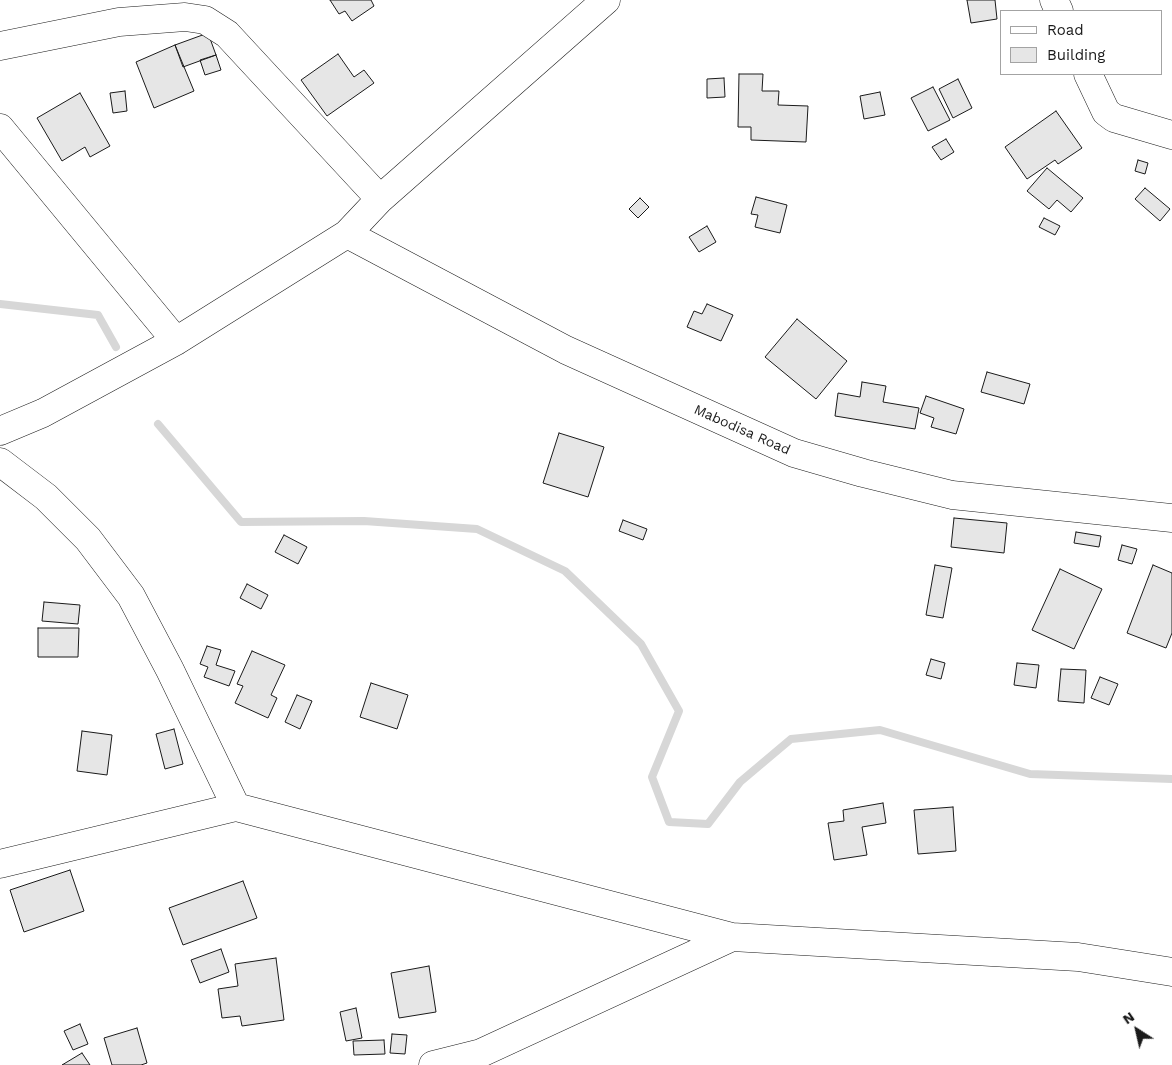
<!DOCTYPE html>
<style>
body{margin:0}
#map{position:relative;width:1172px;height:1065px;overflow:hidden;background:#fff;font-family:"Work Sans",sans-serif}
canvas{display:block}
.legend{position:absolute;left:1000px;top:10px;width:162px;height:65px;box-sizing:border-box;background:#fff;border:1px solid #a3a3a3;margin:0;padding:6px 9px;list-style:none;font-size:15px;color:#1a1a1a}
.legend li{display:flex;align-items:center;gap:10px;height:25px}
.legend b{width:25px;border:1px solid #a3a3a3}
.north{position:absolute;left:1112px;top:1005px;width:50px;height:50px;-webkit-text-stroke:4px #fff;paint-order:stroke;rotate:325deg;font-size:14px;font-weight:700;line-height:20px;text-align:center;color:#1a1a1a}
.north::after{content:'';display:block;margin:auto;width:18px;height:22px;background:#1a1a1a;clip-path:polygon(50% 0,100% 100%,50% 72%,0 100%)}
</style>
<div id="map">
<canvas width="1172" height="1065"></canvas>
<ul class="legend">
<li><b style="height:6px;background:#fff"></b>Road</li>
<li><b style="height:14px;background:#e6e6e6"></b>Building</li>
</ul>
<div class="north">N</div>
</div>
<script>
const context = document.querySelector('canvas').getContext('2d');
context.lineJoin = 'round';
function poly(rows) {
  const path = new Path2D();
  for (const r of rows) {
    path.moveTo(r[0], r[1]);
    for (let i = 2; i < r.length; i += 2) path.lineTo(r[i], r[i + 1]);
  }
  return path;
}
function trace(path, color, width, dash) {
  context.strokeStyle = color;
  context.lineWidth = width;
  context.lineCap = dash ? 'butt' : 'round';
  context.setLineDash(dash || []);
  context.stroke(path);
}
function fill(path, color) {
  context.fillStyle = color;
  context.fill(path, 'evenodd');
}
function drawText(font, color, halo, rows, align = 'center') {
  context.font = font + ' "Work Sans",sans-serif';
  context.lineWidth = 4;
  context.setLineDash([]);
  context.textBaseline = 'middle';
  context.strokeStyle = halo;
  context.fillStyle = color;
  for (const [text, x, y, turn = 0] of rows) {
    context.save();
    context.translate(x, y);
    context.rotate((+turn || 0) * Math.PI / 180);
    context.textAlign = isNaN(turn) ? turn : align;
    if (halo) context.strokeText(text, 0, 0);
    context.fillText(text, 0, 0);
    context.restore();
  }
}
trace(poly([
 [0,304,98,315,116,347],
 [158,424,241,522,364,521,477,529,565,571,641,644,679,711,652,777,669,822,708,824,740,782,791,739,880,730,1030,774,1172,779]
]), '#d7d7d7', 8);
const building = poly([
 [330,0,371,0,374,6,352,21,345,11,339,14,330,0],
 [967,0,995,0,997,19,971,23,967,0],
 [208,33,216,55,183,67,175,45,208,33],
 [175,45,194,91,154,108,136,62,175,45],
 [338,54,354,77,364,70,374,83,327,116,301,80,338,54],
 [216,55,221,70,205,75,200,60,216,55],
 [739,74,763,74,762,91,779,91,778,105,808,106,806,142,751,140,751,127,738,127,739,74],
 [724,78,725,97,707,98,707,79,724,78],
 [958,79,972,108,953,118,939,89,958,79],
 [933,87,950,120,928,131,911,98,933,87],
 [125,91,127,111,113,113,110,93,125,91],
 [880,92,885,115,864,119,860,96,880,92],
 [80,93,110,146,90,157,85,147,62,161,37,118,80,93],
 [1056,111,1082,148,1058,164,1055,160,1027,179,1005,147,1056,111],
 [946,139,954,152,941,160,932,147,946,139],
 [1138,160,1148,163,1145,174,1135,171,1138,160],
 [1047,168,1083,198,1071,212,1057,200,1049,209,1027,191,1047,168],
 [1145,188,1170,209,1160,221,1135,199,1145,188],
 [756,197,787,205,780,233,755,227,758,215,751,214,756,197],
 [640,198,649,207,638,218,629,209,640,198],
 [1044,218,1060,226,1055,235,1039,227,1044,218],
 [707,226,716,242,699,252,689,237,707,226],
 [707,304,733,315,721,341,687,327,694,311,702,314,707,304],
 [797,319,847,361,816,399,765,357,797,319],
 [987,372,1030,384,1024,404,981,392,987,372],
 [862,382,886,386,883,402,919,408,915,429,835,416,838,393,860,397,862,382],
 [926,396,964,409,956,434,931,427,934,418,920,413,926,396],
 [559,433,604,447,588,497,543,483,559,433],
 [954,518,1007,523,1004,553,951,547,954,518],
 [623,520,647,529,643,540,619,531,623,520],
 [1076,532,1101,536,1099,547,1074,543,1076,532],
 [284,535,307,547,298,564,275,552,284,535],
 [1122,545,1137,549,1132,564,1118,560,1122,545],
 [935,565,952,568,943,618,926,615,935,565],
 [1153,565,1172,573,1172,633,1166,648,1127,633,1153,565],
 [1060,569,1102,589,1074,649,1032,630,1060,569],
 [247,584,268,595,261,609,240,598,247,584],
 [44,602,80,605,78,624,42,621,44,602],
 [38,628,79,628,78,657,38,657,38,628],
 [207,646,221,650,216,665,235,671,229,686,204,677,208,667,200,664,207,646],
 [252,651,285,665,271,695,277,698,268,718,235,703,243,686,237,684,252,651],
 [931,659,945,663,941,679,926,675,931,659],
 [1017,663,1039,665,1036,688,1014,685,1017,663],
 [1061,669,1086,670,1084,703,1058,701,1061,669],
 [1100,677,1118,684,1109,705,1091,698,1100,677],
 [371,683,408,695,397,729,360,717,371,683],
 [297,695,312,701,300,729,285,722,297,695],
 [174,729,183,764,165,769,156,734,174,729],
 [82,731,112,735,107,775,77,771,82,731],
 [883,803,886,823,862,827,867,855,834,860,828,823,844,821,843,810,883,803],
 [953,807,956,851,918,854,914,810,953,807],
 [70,870,84,911,24,932,10,890,70,870],
 [243,881,257,918,183,945,169,908,243,881],
 [221,949,229,972,200,983,191,960,221,949],
 [276,958,284,1020,242,1026,240,1016,222,1018,218,989,238,986,235,964,276,958],
 [429,966,436,1012,399,1018,391,973,429,966],
 [356,1008,362,1038,346,1041,340,1012,356,1008],
 [80,1024,88,1044,73,1050,64,1031,80,1024],
 [137,1028,147,1063,141,1065,112,1065,104,1038,137,1028],
 [392,1034,407,1035,405,1054,390,1053,392,1034],
 [384,1040,385,1054,354,1055,353,1041,384,1040],
 [82,1053,90,1065,62,1065,82,1053]
]);
fill(building, '#e6e6e6');
trace(building, '#1a1a1a', 1);
const minor = poly([
 [1054,0,1059,11],
 [0,46,119,22,185,17,205,20,227,34,380,199],
 [1088,74,1106,112,1114,118,1172,135],
 [0,128,176,341],
 [347,234,566,350,794,453,863,473,952,495,1172,518],
 [0,431,43,413,176,341,347,234,380,199,606,0],
 [0,462,46,497,88,539,131,596,170,670,236,807,732,937],
 [0,864,236,807],
 [433,1065,481,1053,732,937,1078,957,1172,972]
]);
trace(minor, '#1a1a1a', 29);
trace(minor, '#fff', 28);
drawText('14px', '#1a1a1a', '#fff', [
 ["Mabodisa Road",742,430,24]
]);
</script>
